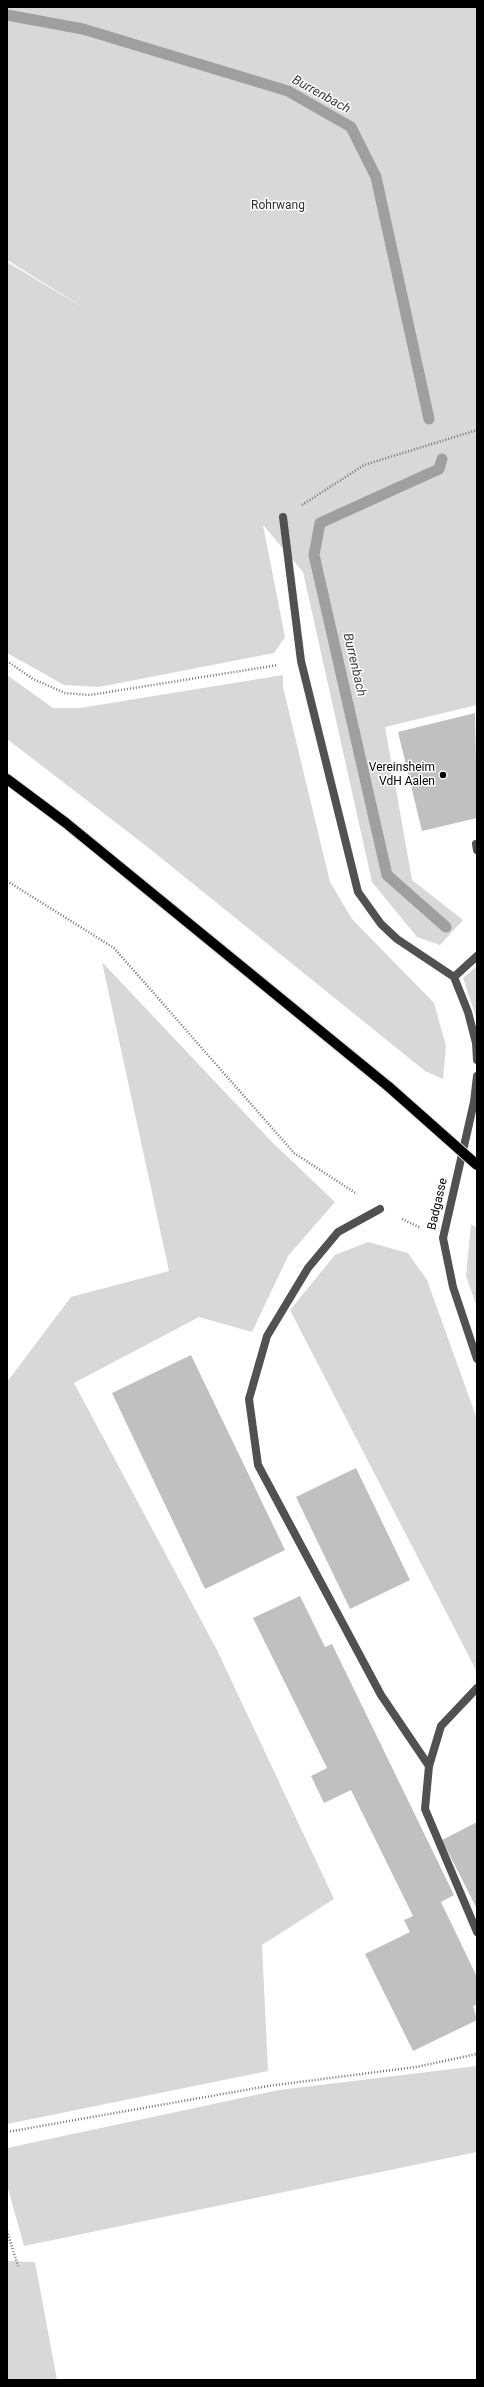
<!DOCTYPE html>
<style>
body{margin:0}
#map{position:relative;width:484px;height:2387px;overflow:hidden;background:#fff;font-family:Roboto,sans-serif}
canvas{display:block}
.frame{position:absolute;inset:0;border:8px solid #000;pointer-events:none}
</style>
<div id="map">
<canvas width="484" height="2387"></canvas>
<div class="frame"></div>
</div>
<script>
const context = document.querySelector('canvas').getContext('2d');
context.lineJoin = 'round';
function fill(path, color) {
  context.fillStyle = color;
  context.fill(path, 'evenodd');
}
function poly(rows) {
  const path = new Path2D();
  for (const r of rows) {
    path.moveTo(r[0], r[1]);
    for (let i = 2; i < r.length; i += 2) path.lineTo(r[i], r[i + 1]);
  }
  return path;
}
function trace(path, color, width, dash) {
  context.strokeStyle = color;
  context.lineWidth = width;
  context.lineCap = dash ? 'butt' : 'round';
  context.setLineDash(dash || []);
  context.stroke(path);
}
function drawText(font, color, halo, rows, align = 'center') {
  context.font = font + ' Roboto,sans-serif';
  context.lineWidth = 3;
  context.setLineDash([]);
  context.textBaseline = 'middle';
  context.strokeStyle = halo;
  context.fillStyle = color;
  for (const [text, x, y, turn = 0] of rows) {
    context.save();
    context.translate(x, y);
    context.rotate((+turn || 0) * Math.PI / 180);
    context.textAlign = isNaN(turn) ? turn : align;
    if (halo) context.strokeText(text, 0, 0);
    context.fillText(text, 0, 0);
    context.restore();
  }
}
fill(poly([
 [7,7,477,7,477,705,385,727,412,880,463,920,440,945,417,937,372,882,303,572,263,525,285,637,274,653,99,687,64,685,7,653,7,262,89,311,7,260],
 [7,675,53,708,80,708,283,675,283,687,330,882,352,919,434,1003,446,1046,443,1079,425,1071,145,845,7,739],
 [102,962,271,1141,335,1202,288,1256,252,1332,199,1317,74,1383,217,1650,334,1899,262,1945,268,2071,7,2124,7,1382,71,1297,169,1271],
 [477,966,477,1020,463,978],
 [471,1224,477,1228,477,1307,466,1276],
 [368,1242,408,1253,427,1280,477,1419,477,1672,290,1310,335,1255],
 [477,2066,477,2152,24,2246,7,2185,7,2148,279,2090],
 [7,2261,35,2262,57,2380,7,2380]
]), '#d8d8d8');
trace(poly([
 [7,15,83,29,288,91,351,127,376,177,429,419],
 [442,459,439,469,320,523,314,555,387,875,446,927]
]), '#9f9f9f', 11);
fill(poly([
 [475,713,477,818,422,831,398,732],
 [191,1355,285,1550,205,1589,112,1393],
 [356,1468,410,1580,350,1609,296,1497],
 [300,1596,325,1647,332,1644,454,1895,441,1902,477,1977,477,2004,473,2006,477,2020,413,2051,365,1954,410,1932,404,1920,413,1916,351,1790,324,1803,311,1776,327,1768,253,1618],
 [477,1822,477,1909,442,1840]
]), '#c0c0c0');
const primary = poly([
 [7,779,66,823,389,1087]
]);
trace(primary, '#dbdbdb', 12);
trace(poly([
 [302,505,364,465,477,430],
 [7,661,33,679,65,693,90,695,278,665],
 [7,881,114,948,294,1153,357,1194],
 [402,1219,421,1228],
 [7,2132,268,2086,416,2067,477,2054],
 [7,2231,18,2266]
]), '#737373', 2.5, [1, 2]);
trace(poly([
 [283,517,301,661,358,892,381,924,397,939,454,977],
 [476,844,477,850],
 [454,977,468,1012,476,1043,477,1060],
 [454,977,477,956],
 [477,1076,474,1102,443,1238,453,1287,477,1359],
 [380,1209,338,1232,308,1268,267,1336,249,1399,258,1465,381,1695,429,1766,425,1809,477,1932],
 [429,1766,441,1726,477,1688]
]), '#515151', 8);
trace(primary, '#000', 10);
const primaryBridge = poly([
 [389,1087,477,1165]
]);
trace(primaryBridge, '#dbdbdb', 12, []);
trace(primaryBridge, '#000', 10);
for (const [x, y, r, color] of [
 [443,775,4,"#000"]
]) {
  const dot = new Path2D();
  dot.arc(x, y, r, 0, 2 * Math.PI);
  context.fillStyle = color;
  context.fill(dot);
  trace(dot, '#fff', 1.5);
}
drawText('12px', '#2f2f2f', '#fff', [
 ["Rohrwang",278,206]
]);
drawText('12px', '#000', '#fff', [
 ["Vereinsheim",435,768],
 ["VdH Aalen",435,782]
], 'right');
drawText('12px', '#000', '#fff', [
 ["Badgasse",438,1204,-77]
]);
drawText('italic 13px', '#404040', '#fff', [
 ["Burrenbach",321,95,29],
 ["Burrenbach",354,665,77]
]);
</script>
